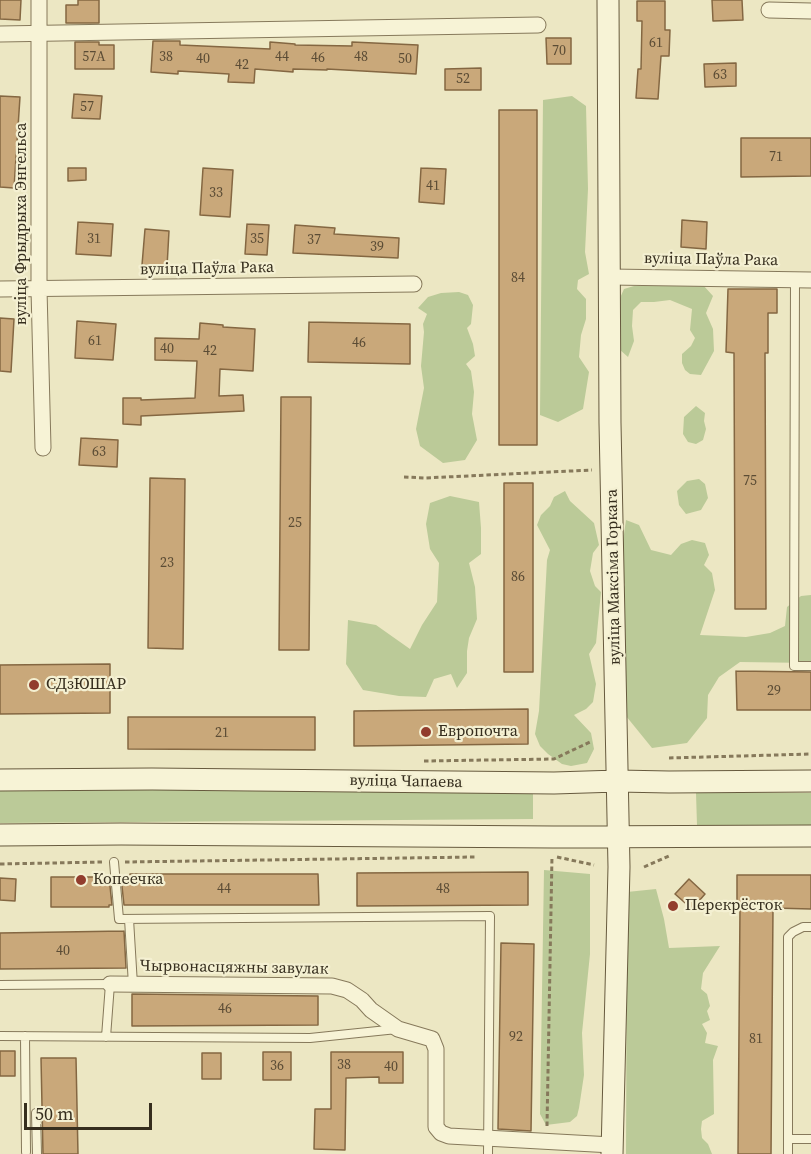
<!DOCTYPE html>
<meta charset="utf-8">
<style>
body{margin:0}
#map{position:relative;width:811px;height:1154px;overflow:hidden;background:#ece7c3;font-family:"Source Serif 4",serif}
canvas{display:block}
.scale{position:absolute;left:24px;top:1103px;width:128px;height:27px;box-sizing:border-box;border:3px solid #362e1e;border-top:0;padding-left:8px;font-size:18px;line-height:21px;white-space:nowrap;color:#362e1e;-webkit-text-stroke:4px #f4f0d2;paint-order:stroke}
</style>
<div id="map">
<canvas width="811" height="1154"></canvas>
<div class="scale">50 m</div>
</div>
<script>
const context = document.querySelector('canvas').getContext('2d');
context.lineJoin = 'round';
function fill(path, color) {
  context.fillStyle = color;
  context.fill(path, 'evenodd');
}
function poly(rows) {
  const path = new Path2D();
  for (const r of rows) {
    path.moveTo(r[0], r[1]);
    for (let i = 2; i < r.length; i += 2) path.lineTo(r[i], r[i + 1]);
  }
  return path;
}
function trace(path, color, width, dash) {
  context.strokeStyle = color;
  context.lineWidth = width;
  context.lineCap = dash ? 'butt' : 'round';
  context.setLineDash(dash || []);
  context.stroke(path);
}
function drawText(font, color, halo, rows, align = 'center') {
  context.font = font + ' "Source Serif 4",serif';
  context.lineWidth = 4.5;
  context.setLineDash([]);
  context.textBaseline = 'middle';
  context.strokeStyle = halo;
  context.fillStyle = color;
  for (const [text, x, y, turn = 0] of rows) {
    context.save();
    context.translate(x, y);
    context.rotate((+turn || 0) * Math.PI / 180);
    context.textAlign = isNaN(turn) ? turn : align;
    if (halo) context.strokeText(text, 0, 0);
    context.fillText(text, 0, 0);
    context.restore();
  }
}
fill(poly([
 [572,96,586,106,588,189,585,252,589,274,578,280,577,289,586,299,586,319,581,335,579,357,589,372,583,409,558,422,540,415,543,100],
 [703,285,713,296,706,313,713,329,714,351,701,375,690,374,685,370,682,363,682,354,691,346,695,338,690,330,692,309,670,300,654,302,641,302,633,310,632,326,634,341,628,357,619,349,616,307,624,289,634,286],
 [459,292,468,295,473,305,471,324,467,328,473,344,475,356,466,364,471,371,474,392,472,414,477,440,465,460,443,463,420,446,416,429,424,388,421,366,424,332,423,324,427,314,418,308,428,297,441,293],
 [696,406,705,413,704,421,706,429,703,440,696,444,688,442,683,434,684,417],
 [699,479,705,484,708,498,701,510,686,514,679,505,677,491,687,481],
 [565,491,570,501,594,523,599,545,593,553,590,571,595,586,601,592,596,643,589,654,596,684,593,702,586,709,574,715,591,733,594,749,587,763,571,766,562,764,548,754,540,746,535,734,539,711,547,560,550,550,537,525,541,515,550,506,554,497],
 [450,496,479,502,481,528,481,554,469,563,475,587,477,619,469,638,467,651,467,673,457,688,451,674,434,679,426,697,399,696,363,690,346,664,348,620,376,625,410,649,422,625,437,602,439,563,430,549,426,524,430,503],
 [626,520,639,525,651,550,671,555,681,544,692,540,705,543,709,555,704,565,712,573,715,590,700,635,746,637,770,633,785,626,787,607,801,596,811,595,811,663,740,662,719,677,708,695,707,718,687,743,652,748,626,716,620,645,618,597,625,585,619,569],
 [533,785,533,819,0,823,0,786],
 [696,793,811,793,811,825,697,825],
 [544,870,590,874,590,954,582,1033,584,1075,579,1108,577,1116,570,1122,546,1125,540,1114],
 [656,889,664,919,669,948,720,946,703,973,701,989,707,994,710,1006,707,1011,710,1020,702,1024,707,1033,705,1043,718,1046,713,1060,714,1114,702,1121,701,1129,702,1138,708,1144,712,1154,626,1154,627,892]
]), '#bbca98');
const building = poly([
 [0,0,21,0,20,20,0,19,0,0],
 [78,0,99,0,99,23,66,23,66,5,78,5,78,0],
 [712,0,742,0,743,20,713,21,712,0],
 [637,1,665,1,665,30,670,30,669,56,661,56,658,99,636,98,638,69,641,69,642,21,637,21,637,1],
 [546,38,571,38,571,64,547,64,546,38],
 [153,41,180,41,180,45,270,49,270,42,295,44,295,45,352,46,352,42,418,45,416,74,327,69,327,70,293,69,293,72,255,69,254,83,228,82,229,74,178,71,178,74,151,72,153,41],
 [75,42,99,42,99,45,114,45,114,69,75,69,75,42],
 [736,63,736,86,705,87,704,64,736,63],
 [481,68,481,90,445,90,445,69,481,68],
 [74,94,102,96,100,119,72,118,74,94],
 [0,96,20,97,14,188,0,187,0,96],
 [499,110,537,110,537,445,499,445,499,110],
 [741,138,811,138,811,176,741,177,741,138],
 [68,168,86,168,86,180,68,181,68,168],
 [203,168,233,170,230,217,200,215,203,168],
 [421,168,446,169,444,204,419,202,421,168],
 [682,220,707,222,706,249,681,247,682,220],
 [78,222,113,224,111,256,76,254,78,222],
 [247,224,269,225,267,255,245,254,247,224],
 [295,225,335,228,334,234,399,238,398,258,293,253,295,225],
 [145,229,169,231,167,267,142,265,145,229],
 [728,289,777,289,777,313,768,313,768,353,765,353,766,609,735,609,734,353,726,352,728,289],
 [0,318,14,319,11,372,0,371,0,318],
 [77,321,116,324,113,360,75,358,77,321],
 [309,322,410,324,410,364,308,362,309,322],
 [200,323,223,325,223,327,255,329,253,371,220,369,219,396,243,395,244,411,141,416,141,425,123,424,123,398,141,398,141,400,195,398,197,361,155,360,155,338,199,339,200,323],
 [281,397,311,397,309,650,279,650,281,397],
 [81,438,118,440,117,467,79,465,81,438],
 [150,478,185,479,183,649,148,648,150,478],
 [504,483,533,483,533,672,504,672,504,483],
 [110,664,110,713,0,714,0,665,110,664],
 [736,671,811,672,811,710,737,710,736,671],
 [528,709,528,744,354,746,354,711,528,709],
 [128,717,315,717,315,750,128,749,128,717],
 [528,872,528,905,357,906,357,873,528,872],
 [130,874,318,874,319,905,124,905,121,877,130,877,130,874],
 [737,875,811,875,811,909,773,908,771,1154,738,1154,740,908,737,908,737,875],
 [51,877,109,877,112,905,109,905,109,907,51,907,51,877],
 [0,878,16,879,15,901,0,900,0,878],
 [689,879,705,894,692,909,675,894,689,879],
 [124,931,126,968,0,969,0,933,124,931],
 [501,943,534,944,531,1131,498,1129,501,943],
 [132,994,318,996,318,1025,132,1026,132,994],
 [0,1051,15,1051,15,1076,0,1076,0,1051],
 [263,1052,291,1052,291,1080,263,1080,263,1052],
 [331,1052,403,1052,403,1083,379,1083,379,1077,346,1078,345,1150,314,1149,315,1109,331,1109,331,1052],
 [202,1053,221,1053,221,1079,202,1079,202,1053],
 [41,1058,76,1058,78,1154,43,1154,41,1058]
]);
fill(building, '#c9a87a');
trace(building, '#846742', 1.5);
const lane = poly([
 [795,279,794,666,811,666],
 [114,862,119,919,490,916,488,1154],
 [129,919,133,985],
 [0,985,110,984,106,1037],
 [0,1036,310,1038,397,1029],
 [25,1036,26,1152],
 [36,1113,37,1154],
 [788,1139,811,1139],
 [788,1154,788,937,793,932,803,927,811,927]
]);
const street = poly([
 [39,0,39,289,43,448],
 [769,10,811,11],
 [0,34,538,25],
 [610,277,811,280],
 [0,289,414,284],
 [110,984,332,986,347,990,362,1000,371,1010,398,1029,432,1039,436,1049,436,1127,441,1133,449,1136,612,1145]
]);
const secondary = poly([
 [608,0,610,423,619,867,612,1154],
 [0,780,152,779,554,783,618,781,669,782,811,781],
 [0,835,121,834,553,837,811,836]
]);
trace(lane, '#86795b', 10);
trace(street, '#86795b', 17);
trace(secondary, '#675a3e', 23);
trace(poly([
 [404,477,425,478,592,470],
 [669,758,811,754],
 [424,761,554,759,592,741],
 [557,857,594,865],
 [125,862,475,857],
 [0,864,103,862],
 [644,867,669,856],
 [547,1126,552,856]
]), '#86795b', 3, [4.5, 3]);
trace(lane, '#f7f3d6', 8);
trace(street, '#f7f3d6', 15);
trace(secondary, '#f7f3d6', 21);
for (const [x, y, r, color] of [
 [34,685,6,"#923d2d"],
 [426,732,6,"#923d2d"],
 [81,880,6,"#923d2d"],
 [673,906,6,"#923d2d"]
]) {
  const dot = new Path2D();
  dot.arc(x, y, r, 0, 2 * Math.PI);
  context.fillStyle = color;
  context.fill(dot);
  trace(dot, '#f4f0d2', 2);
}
drawText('14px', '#5b4c35', null, [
 ["61",656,43],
 ["70",559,51],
 ["57А",94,57],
 ["38",166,57],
 ["44",282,57],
 ["48",361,57],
 ["46",318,58],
 ["40",203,59],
 ["50",405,59],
 ["42",242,65],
 ["63",720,75],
 ["52",463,79],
 ["57",87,107],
 ["71",776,157],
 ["41",433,186],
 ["33",216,193],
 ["31",94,239],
 ["35",257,239],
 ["37",314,240],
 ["39",377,247],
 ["84",518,278],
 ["61",95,341],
 ["46",359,343],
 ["40",167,349],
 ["42",210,351],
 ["63",99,452],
 ["75",750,481],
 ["25",295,523],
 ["23",167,563],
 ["86",518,577],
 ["29",774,691],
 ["21",222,733],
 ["44",224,889],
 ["48",443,889],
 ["40",63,951],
 ["46",225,1009],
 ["92",516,1037],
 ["81",756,1039],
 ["38",344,1065],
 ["36",277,1066],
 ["40",391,1067]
]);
drawText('16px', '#362e1e', '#f4f0d2', [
 ["вуліца Фрыдрыха Энгельса",22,224,-90],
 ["вуліца Паўла Рака",711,260,1],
 ["вуліца Паўла Рака",207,269,-1],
 ["вуліца Максіма Горкага",614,577,-91],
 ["вуліца Чапаева",406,782,1],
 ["Чырвонасцяжны завулак",234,968,1]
]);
drawText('16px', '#362e1e', '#f4f0d2', [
 ["СДзЮШАР",46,685],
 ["Европочта",438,732],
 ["Копеечка",93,880],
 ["Перекрёсток",685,906]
], 'left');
</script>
